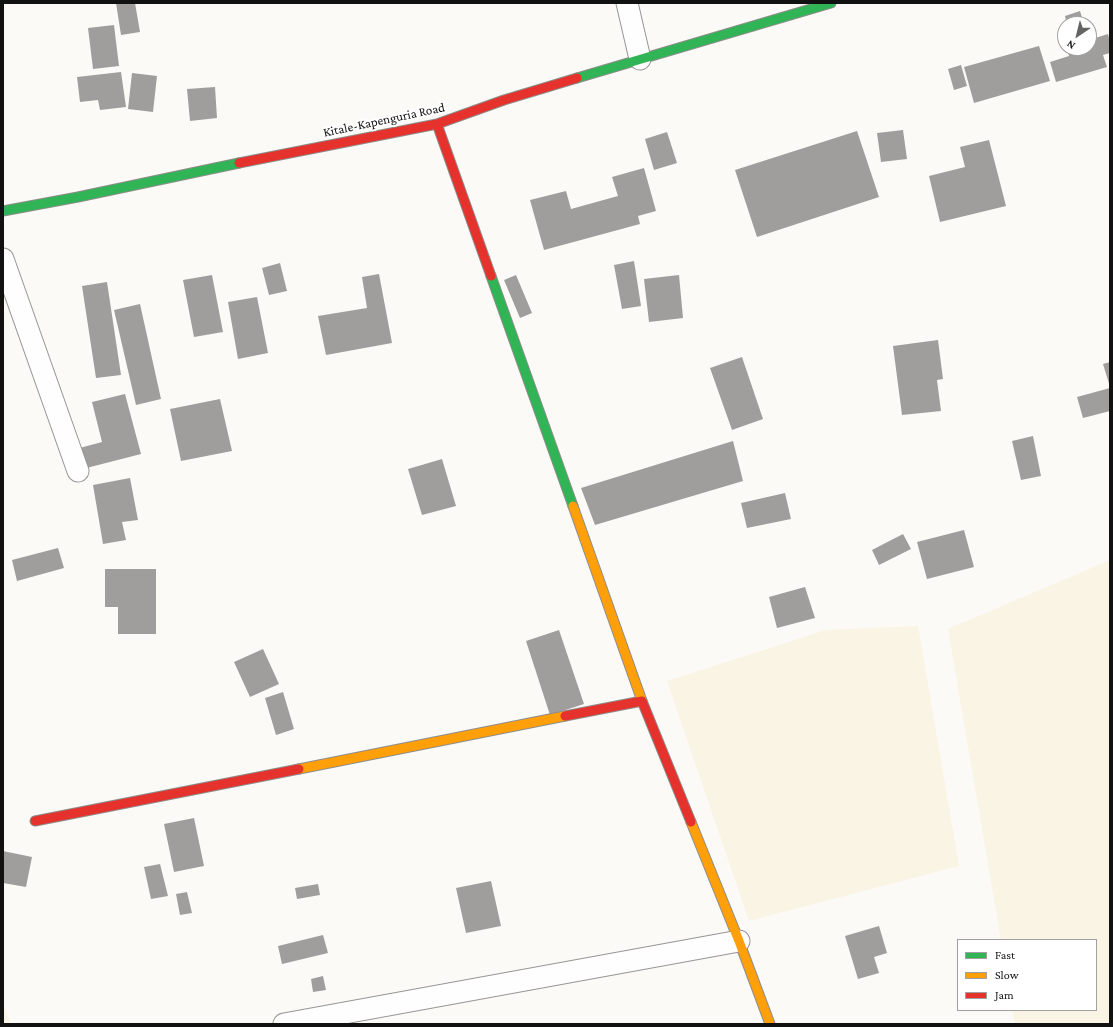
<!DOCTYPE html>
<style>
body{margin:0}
#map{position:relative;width:1113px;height:1027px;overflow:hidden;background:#fcfaf7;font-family:"Crimson Pro",serif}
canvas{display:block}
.frame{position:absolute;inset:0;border:4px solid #111;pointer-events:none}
.legend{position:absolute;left:957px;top:939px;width:140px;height:72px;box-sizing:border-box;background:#fff;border:1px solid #a0a0a0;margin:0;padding:5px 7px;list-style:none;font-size:12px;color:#111}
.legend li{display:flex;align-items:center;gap:8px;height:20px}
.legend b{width:20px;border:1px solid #a0a0a0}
.north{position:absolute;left:1057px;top:16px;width:40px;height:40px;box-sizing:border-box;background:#fff;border:1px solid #a0a0a0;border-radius:50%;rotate:215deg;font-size:11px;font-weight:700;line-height:16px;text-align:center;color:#111}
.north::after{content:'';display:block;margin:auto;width:14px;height:18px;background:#636362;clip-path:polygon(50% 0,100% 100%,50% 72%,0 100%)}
</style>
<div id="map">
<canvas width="1113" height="1027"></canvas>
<div class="frame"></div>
<ul class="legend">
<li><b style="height:5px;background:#30b455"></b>Fast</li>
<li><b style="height:5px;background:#ff9f0a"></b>Slow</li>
<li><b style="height:5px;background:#e5322d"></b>Jam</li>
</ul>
<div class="north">N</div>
</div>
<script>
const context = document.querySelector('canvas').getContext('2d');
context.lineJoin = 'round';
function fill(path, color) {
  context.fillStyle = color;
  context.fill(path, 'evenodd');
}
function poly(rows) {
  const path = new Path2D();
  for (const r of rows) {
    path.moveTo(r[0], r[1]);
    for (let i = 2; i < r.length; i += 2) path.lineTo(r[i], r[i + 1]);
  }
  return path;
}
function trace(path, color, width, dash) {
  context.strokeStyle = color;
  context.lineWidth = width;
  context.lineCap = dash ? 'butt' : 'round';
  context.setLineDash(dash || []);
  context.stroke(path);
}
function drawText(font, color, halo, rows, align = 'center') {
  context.font = font + ' "Crimson Pro",serif';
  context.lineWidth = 4;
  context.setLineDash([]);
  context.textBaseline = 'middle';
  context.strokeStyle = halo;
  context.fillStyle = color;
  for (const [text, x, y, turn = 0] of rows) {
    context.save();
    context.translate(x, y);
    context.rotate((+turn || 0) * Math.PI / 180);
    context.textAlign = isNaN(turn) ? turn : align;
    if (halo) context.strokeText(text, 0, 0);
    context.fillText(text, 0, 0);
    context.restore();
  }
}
fill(poly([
 [1110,560,1110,1024,1015,1024,1012,1010,1096,1010,1096,940,1001,940,948,629],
 [918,626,959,866,749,921,667,681,826,630],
 [3,1004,11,1024,3,1024]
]), '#f9f4e3');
fill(poly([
 [116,3,135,3,140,32,121,35],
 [1080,11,1084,24,1067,24,1065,16],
 [114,25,119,66,93,69,88,28],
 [1108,34,1110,42,1110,53,1103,55,1107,67,1056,82,1050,62,1069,56,1067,48,1089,48,1089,40],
 [1039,46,1050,81,974,103,964,67],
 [961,65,967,86,954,90,948,69],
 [121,72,126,107,100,110,98,100,80,102,77,77],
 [132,73,157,76,153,112,128,109],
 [215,87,217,118,190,121,187,89],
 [903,130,907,159,881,162,877,133],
 [857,131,879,197,757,237,735,170],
 [667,132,677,163,654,170,645,139],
 [989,140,1006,206,940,222,929,176,965,167,960,147],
 [644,168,656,211,638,216,640,224,544,250,530,200,566,191,571,209,618,196,612,177],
 [634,261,641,306,622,309,614,265],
 [280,263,287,291,269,295,262,268],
 [379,274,392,343,326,355,318,316,367,308,362,277],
 [212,275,223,332,194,337,183,280],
 [516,275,532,313,520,318,504,280],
 [679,275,683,318,649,322,644,279],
 [107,282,121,375,96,378,82,286],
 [257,297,268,353,238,359,228,302],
 [140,304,161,399,136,405,114,310],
 [938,340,943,379,937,380,941,411,902,415,893,346],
 [742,357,763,419,732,430,710,368],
 [1110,362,1110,387,1103,364],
 [1110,388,1110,411,1083,418,1077,397],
 [125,394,141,454,67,473,61,453,102,442,92,402],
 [220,399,232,451,181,461,170,409],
 [1033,436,1041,476,1021,480,1012,441],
 [733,441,743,481,595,525,581,488],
 [442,459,456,506,422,515,408,469],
 [130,478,138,520,122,522,126,540,103,544,93,485],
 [785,493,791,519,747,528,741,503],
 [964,530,974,567,927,579,917,542],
 [903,534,911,549,879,565,872,550],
 [58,548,64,568,17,581,12,560],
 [105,569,156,569,156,634,118,634,118,607,105,607],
 [805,587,815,618,777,628,769,597],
 [559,630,584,704,550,715,526,641],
 [263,649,279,684,250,697,234,662],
 [283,692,294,729,276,735,265,698],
 [194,818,204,866,174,872,164,824],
 [3,851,32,857,26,887,3,883],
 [160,864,168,896,151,899,144,867],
 [491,881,501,926,466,933,456,888],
 [318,884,320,895,297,899,295,888],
 [187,892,192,913,180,915,176,894],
 [879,926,887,953,874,957,879,973,858,979,845,936],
 [323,935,328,953,282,964,278,946],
 [323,976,326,990,313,992,311,979]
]), '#a09e9c');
const street = poly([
 [627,3,640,59],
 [3,259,78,471],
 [284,1024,739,941]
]);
const fast = poly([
 [577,78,831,3],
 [3,211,78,197,239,163],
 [491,276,573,506]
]);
const slow = poly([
 [573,506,642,701],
 [299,769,565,716],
 [691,822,739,941,770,1024]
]);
const jam = poly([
 [437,124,491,276],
 [239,163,437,124,504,100,577,78],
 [565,716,642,701,691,822],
 [35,821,299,769]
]);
trace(street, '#979695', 23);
trace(fast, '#8d8d8b', 11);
trace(slow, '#8d8d8b', 11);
trace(jam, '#8d8d8b', 11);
trace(street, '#fffefe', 21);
trace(fast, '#30b455', 9);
trace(slow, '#ff9f0a', 9);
trace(jam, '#e5322d', 9);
drawText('13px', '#111', '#fff', [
 ["Kitale-Kapenguria Road",384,120,-12]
]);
</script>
